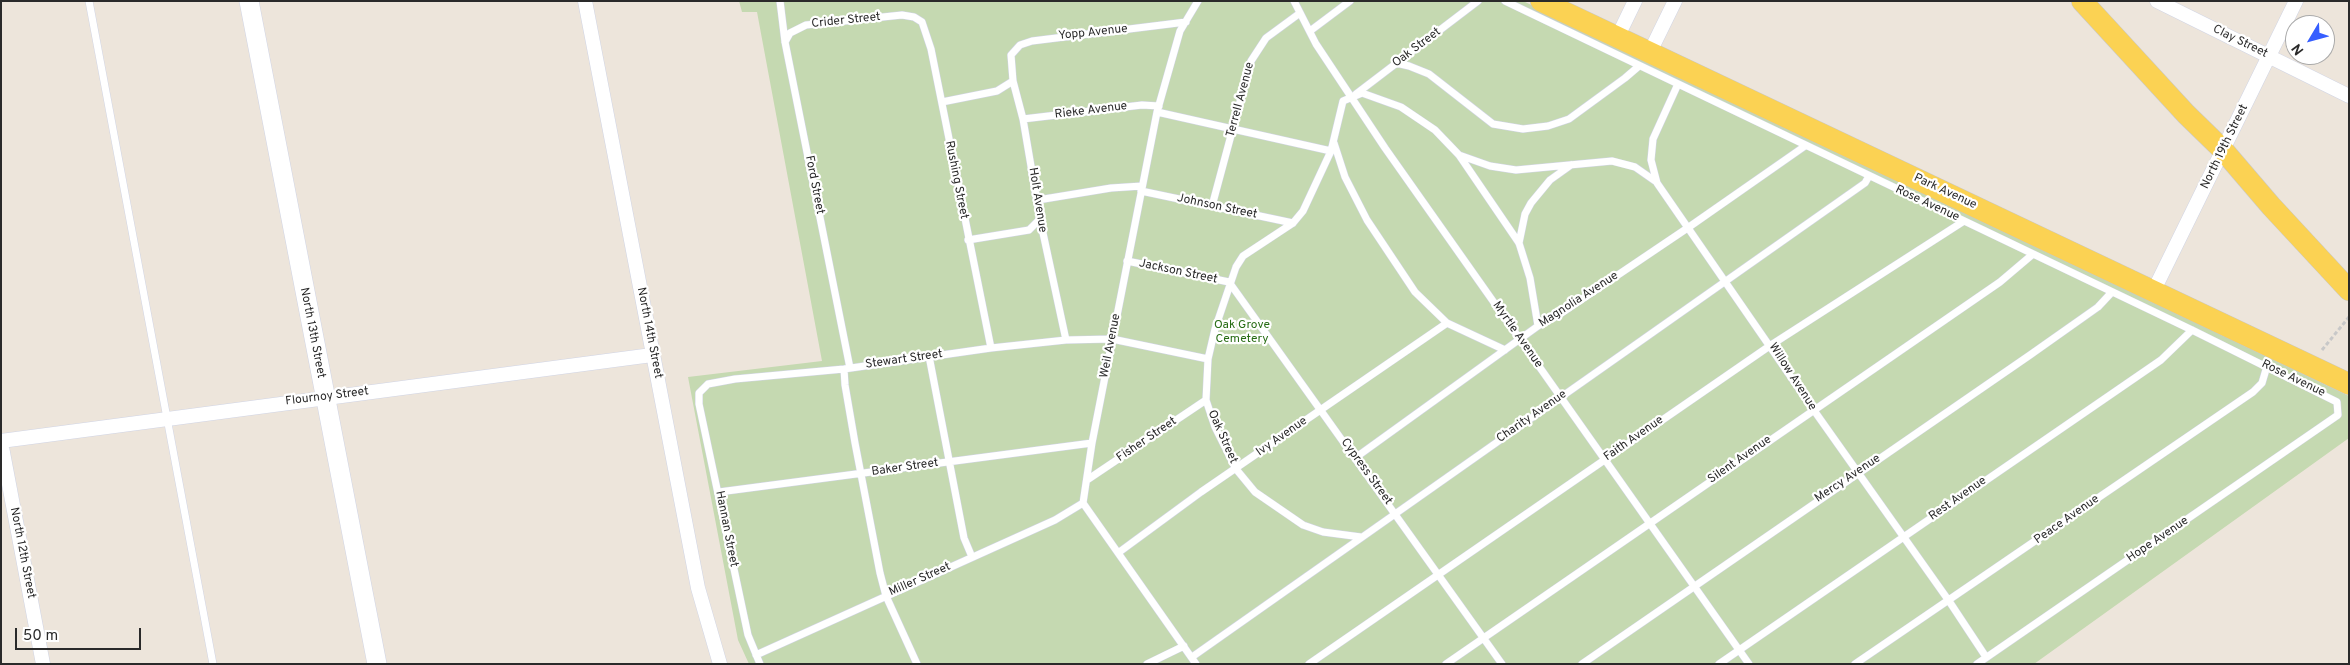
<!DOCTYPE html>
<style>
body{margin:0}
#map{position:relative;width:2350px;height:665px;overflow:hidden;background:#ede5db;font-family:Overpass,sans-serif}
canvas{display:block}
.frame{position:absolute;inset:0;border:2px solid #2a2a2a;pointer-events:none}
.north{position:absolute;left:2285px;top:15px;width:50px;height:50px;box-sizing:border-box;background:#fff;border:1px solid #aaa;border-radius:50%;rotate:233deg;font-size:14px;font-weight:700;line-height:20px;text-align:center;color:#2a2a2a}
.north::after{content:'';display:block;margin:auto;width:18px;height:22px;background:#365eff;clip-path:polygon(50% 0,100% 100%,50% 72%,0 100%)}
.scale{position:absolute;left:15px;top:628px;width:126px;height:22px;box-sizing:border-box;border:2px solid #2a2a2a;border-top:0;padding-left:6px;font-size:15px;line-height:18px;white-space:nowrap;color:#2a2a2a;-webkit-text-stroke:4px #fff;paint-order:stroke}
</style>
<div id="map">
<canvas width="2350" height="665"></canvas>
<div class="frame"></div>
<div class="north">N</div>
<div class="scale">50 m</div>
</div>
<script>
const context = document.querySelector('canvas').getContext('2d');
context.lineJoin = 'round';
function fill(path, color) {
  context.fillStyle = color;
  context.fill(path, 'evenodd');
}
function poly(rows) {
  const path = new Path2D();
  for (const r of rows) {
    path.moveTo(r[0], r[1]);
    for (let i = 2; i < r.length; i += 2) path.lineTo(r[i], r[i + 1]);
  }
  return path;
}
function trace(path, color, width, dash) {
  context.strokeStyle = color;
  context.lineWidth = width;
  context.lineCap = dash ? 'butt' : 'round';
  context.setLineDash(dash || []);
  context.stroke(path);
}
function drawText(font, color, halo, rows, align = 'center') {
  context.font = font + ' Overpass,sans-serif';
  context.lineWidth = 4.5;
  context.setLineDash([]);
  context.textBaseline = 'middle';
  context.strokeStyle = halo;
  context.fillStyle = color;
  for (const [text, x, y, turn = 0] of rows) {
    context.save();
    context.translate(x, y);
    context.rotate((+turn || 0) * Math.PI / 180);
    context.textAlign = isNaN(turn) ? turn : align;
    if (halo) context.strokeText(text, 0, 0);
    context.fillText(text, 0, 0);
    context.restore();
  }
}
fill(poly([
 [739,1,1523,1,2349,396,2349,438,2034,664,749,664,738,640,688,377,822,361,757,12,742,12]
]), '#c5d9b1');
const lane = poly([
 [89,1,213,664],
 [780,1,785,42,850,368],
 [1294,1,1316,44,1385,148,1749,664],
 [1505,1,2192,330,2337,402,2338,415,1977,664],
 [1310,31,1350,1],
 [785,42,790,33,806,25,902,15,914,17,922,22,931,49,991,348],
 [1396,63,1409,66,1429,74,1493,124,1523,129,1548,126,1569,119,1625,78,1639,66],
 [1678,84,1653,139,1651,160,1657,183,1813,409,1949,601,1986,657],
 [1356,94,1478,1],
 [942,102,997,91,1013,81],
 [1157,112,1331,151],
 [1023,119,1142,105,1159,106],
 [1334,143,1345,177,1367,220,1415,292,1447,323,1505,350],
 [1459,155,1490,166,1516,170,1612,161,1635,167,1655,181],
 [1141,191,1293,223],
 [1038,200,1111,188,1142,186],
 [1212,206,1251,61,1266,38,1300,13],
 [968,240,1029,230,1040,219],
 [1519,243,1525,214,1531,203,1550,180,1571,165],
 [1127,261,1229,282],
 [1229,282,1502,664],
 [1066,340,1040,219,1023,119,1013,81,1011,55,1020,45,1032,41,1186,22],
 [929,356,964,538,972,557],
 [844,369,845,385,855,443,880,573,886,596,917,664],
 [1355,458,1538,326,1560,314,1689,227,1805,146],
 [1087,480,1206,400],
 [719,492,1092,443],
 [1361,537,1323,532,1303,525,1255,492,1236,469,1215,427,1206,400,1208,359,1215,329,1236,267,1243,256,1293,223,1303,211,1331,151,1343,101,1362,93,1401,107,1435,130,1459,155,1519,243,1530,278,1538,326],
 [1118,553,1201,492,1447,323],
 [756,655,1055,520,1083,503],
 [1192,657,1865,183,1869,176],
 [760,664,748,635,699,404,699,393,708,384,735,379,844,369,991,348,1066,340,1112,339,1208,359],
 [1147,664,1184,646],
 [1196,664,1083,503,1092,443,1157,112,1180,31,1198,1],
 [1309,664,1771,345,1964,221],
 [1446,664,2000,282,2033,254],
 [1582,664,2030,355,2098,307,2112,292],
 [1719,664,2161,360,2192,330],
 [1855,664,2253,392,2262,383,2267,366]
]);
const street = poly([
 [585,1,698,588,720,664],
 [2157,1,2349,96],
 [1617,38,1635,1],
 [1649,54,1675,1],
 [2153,292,2296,1],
 [1,441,652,355],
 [1,442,43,664]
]);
const secondary = poly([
 [249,1,377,664]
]);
const primary = poly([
 [1541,1,2349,384],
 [2082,1,2186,114,2223,150,2271,206,2349,290]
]);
trace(lane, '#d0d4e4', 8);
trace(street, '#d0d4e4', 15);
trace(secondary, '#d0d4e4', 20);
trace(primary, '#c8c8c8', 22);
trace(poly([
 [2322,350,2349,317]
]), '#c8c8c8', 3, [4, 2.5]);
trace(lane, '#fff', 7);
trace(street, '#fff', 14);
trace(secondary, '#fff', 19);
trace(primary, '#fbd253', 21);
drawText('12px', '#2a2a2a', '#fff', [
 ["Crider Street",846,21,-6],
 ["Yopp Avenue",1093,33,-6],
 ["Clay Street",2240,42,26],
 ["Oak Street",1417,48,-37],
 ["Terrell Avenue",1241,100,-75],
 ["Rieke Avenue",1091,111,-7],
 ["North 19th Street",2225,147,-64],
 ["Rushing Street",956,180,79],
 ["Ford Street",814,185,79],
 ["Park Avenue",1945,192,25],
 ["Holt Avenue",1037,200,81],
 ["Rose Avenue",1927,204,25],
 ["Johnson Street",1217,207,12],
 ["Jackson Street",1178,272,12],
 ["Magnolia Avenue",1579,300,-33],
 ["North 13th Street",312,333,79],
 ["North 14th Street",649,333,79],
 ["Myrtle Avenue",1517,335,55],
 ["Weil Avenue",1111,346,-79],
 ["Stewart Street",904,360,-8],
 ["Willow Avenue",1792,377,57],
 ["Rose Avenue",2293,379,26],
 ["Flournoy Street",327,397,-7],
 ["Charity Avenue",1532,417,-35],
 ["Oak Street",1222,437,66],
 ["Ivy Avenue",1282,437,-35],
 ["Faith Avenue",1634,439,-35],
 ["Fisher Street",1147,440,-34],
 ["Silent Avenue",1740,460,-35],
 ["Baker Street",905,468,-8],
 ["Cypress Street",1366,472,54],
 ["Mercy Avenue",1848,479,-34],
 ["Rest Avenue",1958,499,-35],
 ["Peace Avenue",2067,520,-35],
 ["Hannan Street",726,529,79],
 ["Hope Avenue",2158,540,-34],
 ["North 12th Street",22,553,79],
 ["Miller Street",920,580,-24]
]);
drawText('12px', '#286d15', '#fff', [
 ["Oak Grove",1242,326],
 ["Cemetery",1242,340]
]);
</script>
